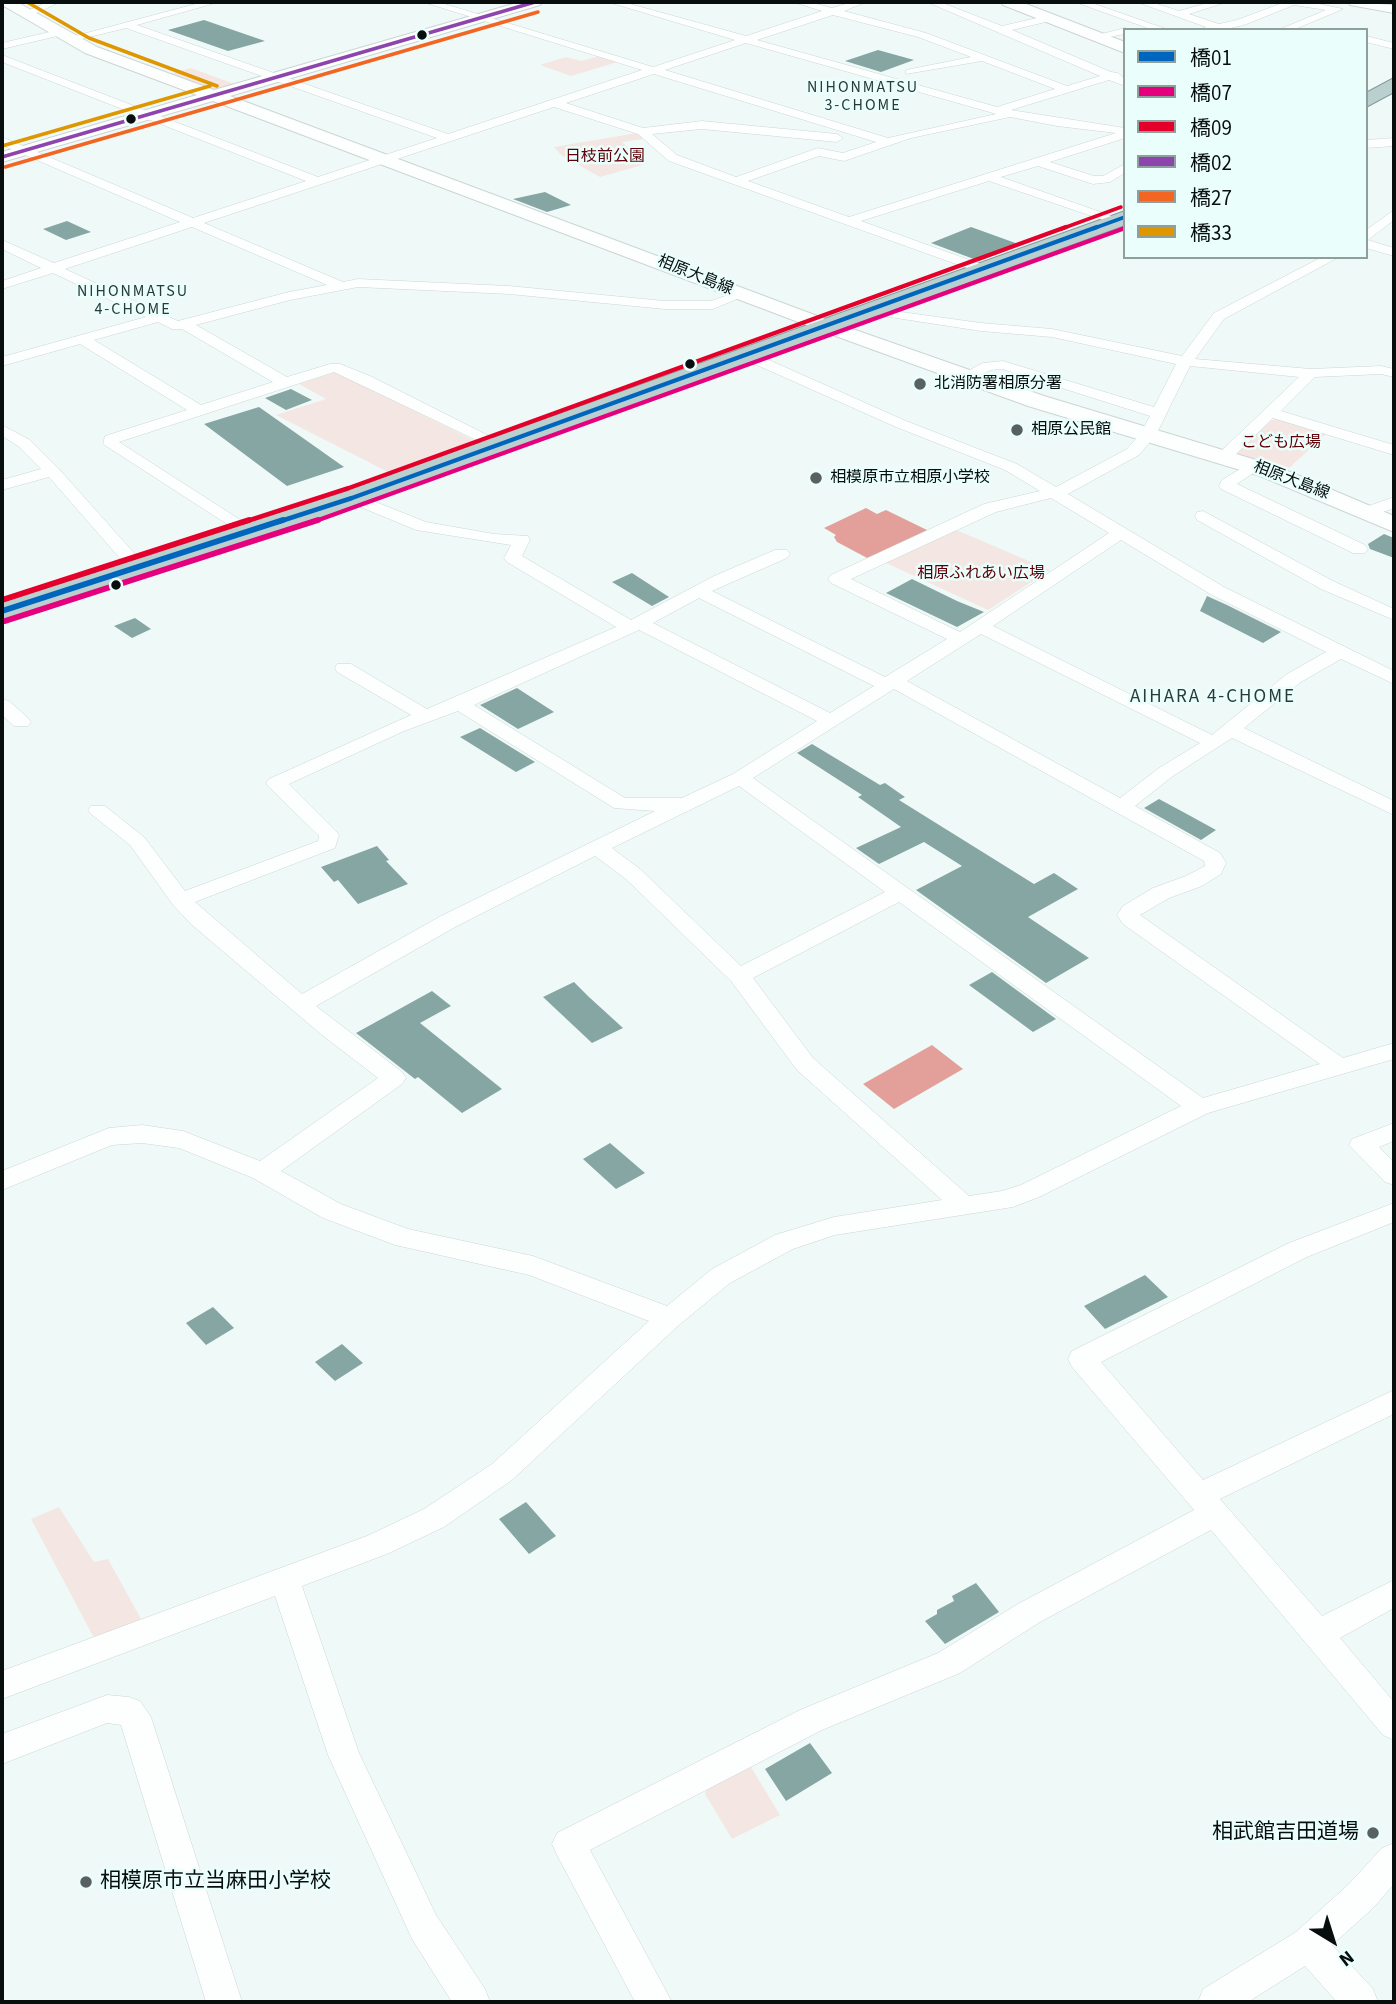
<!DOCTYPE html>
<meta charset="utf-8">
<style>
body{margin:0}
#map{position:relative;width:1396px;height:2004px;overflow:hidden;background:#effaf8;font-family:"Source Sans 3","Noto Sans JP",sans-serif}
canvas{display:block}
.frame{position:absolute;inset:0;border:4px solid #070e0d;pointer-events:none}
.legend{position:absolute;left:1123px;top:28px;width:245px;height:231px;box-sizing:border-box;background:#eafffc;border:2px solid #8f9f9c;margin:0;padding:9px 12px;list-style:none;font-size:21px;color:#070e0d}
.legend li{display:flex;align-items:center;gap:14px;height:35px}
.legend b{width:35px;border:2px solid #8f9f9c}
.north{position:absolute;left:1298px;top:1906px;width:70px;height:70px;-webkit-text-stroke:5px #eafffc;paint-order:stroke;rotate:142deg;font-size:19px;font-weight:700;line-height:28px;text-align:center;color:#070e0d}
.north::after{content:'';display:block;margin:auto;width:24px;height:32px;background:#070e0d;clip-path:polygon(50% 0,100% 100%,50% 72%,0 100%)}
</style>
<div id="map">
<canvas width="1396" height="2004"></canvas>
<div class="frame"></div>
<ul class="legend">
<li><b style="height:9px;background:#0065bd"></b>橋01</li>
<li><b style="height:9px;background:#e5007d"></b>橋07</li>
<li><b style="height:9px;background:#e4002b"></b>橋09</li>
<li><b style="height:9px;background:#8e44ad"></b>橋02</li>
<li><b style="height:9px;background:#f26522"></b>橋27</li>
<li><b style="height:9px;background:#df9701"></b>橋33</li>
</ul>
<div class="north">N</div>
</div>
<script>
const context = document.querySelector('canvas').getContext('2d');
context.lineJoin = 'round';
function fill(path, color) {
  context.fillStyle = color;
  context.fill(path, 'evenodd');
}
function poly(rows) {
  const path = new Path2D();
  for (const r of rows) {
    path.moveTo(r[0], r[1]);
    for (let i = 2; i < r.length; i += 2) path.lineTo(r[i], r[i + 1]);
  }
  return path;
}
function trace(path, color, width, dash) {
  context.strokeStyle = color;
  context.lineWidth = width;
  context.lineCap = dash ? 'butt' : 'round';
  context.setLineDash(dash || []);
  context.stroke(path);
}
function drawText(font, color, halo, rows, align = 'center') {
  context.font = font + ' "Source Sans 3","Noto Sans JP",sans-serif';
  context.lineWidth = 5;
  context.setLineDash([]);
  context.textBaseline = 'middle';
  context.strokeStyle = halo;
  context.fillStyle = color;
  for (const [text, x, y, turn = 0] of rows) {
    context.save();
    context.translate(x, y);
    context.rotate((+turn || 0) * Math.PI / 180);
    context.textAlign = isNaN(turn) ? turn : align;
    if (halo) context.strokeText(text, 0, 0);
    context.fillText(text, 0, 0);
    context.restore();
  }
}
fill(poly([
 [603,55,621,61,571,76,540,65,566,57,581,61],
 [191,68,237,85,214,91,168,74],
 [637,133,644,139,622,142,646,164,600,177,561,155,554,147],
 [333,373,339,373,477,442,475,446,394,475,276,415,326,399,299,384],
 [1280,419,1326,434,1289,468,1240,455,1236,451,1272,420],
 [954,529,1050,570,988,610,884,562],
 [59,1507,94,1562,108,1559,141,1619,94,1638,31,1519],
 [748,1762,780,1815,732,1839,705,1794,710,1781]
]), '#f4e6e3');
fill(poly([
 [866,508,877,514,886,510,929,531,869,559,837,542,834,537,836,535,824,528],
 [932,1045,963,1069,894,1109,863,1084]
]), '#e3a09b');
fill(poly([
 [204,20,265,41,228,51,168,30],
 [878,50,914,60,881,72,845,61],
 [545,192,571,205,547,212,513,199],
 [67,221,91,232,66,240,43,229],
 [971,227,1021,245,979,261,931,243],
 [291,389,312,400,286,410,265,398],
 [259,407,344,467,287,486,204,424],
 [1384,534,1394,538,1394,558,1370,549,1368,544],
 [632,573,669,597,652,606,612,582],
 [912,579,957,601,984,612,957,627,886,593],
 [1207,596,1227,605,1281,632,1263,643,1200,611],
 [135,618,151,629,132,638,114,626],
 [517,688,554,712,518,729,480,705],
 [480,728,535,762,516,772,460,737],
 [812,744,880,785,885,783,905,797,899,800,1034,884,1054,873,1078,889,1028,917,1089,958,1046,983,916,890,962,866,924,842,879,864,856,848,901,827,858,797,862,795,797,753],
 [1159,799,1185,813,1216,830,1201,840,1144,808],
 [377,846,389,860,386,861,408,884,358,904,338,880,334,882,321,867],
 [992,972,1056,1019,1033,1032,969,985],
 [574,982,589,997,623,1028,592,1043,543,997],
 [432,991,451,1006,420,1023,502,1089,462,1113,418,1077,415,1079,356,1033],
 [610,1143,645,1173,616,1189,583,1159],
 [1145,1275,1168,1297,1105,1329,1084,1306],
 [213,1307,234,1328,206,1345,186,1323],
 [342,1344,363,1363,335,1381,315,1362],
 [526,1502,556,1536,529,1554,499,1519],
 [976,1583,999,1612,945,1644,925,1621,937,1614,937,1610,954,1601,952,1596],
 [810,1743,832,1773,786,1801,765,1769]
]), '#86a6a4');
const street = poly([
 [47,2,60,2,30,16,21,14,47,2],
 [203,2,219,2,137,25,448,134,642,70,423,2,438,2,653,67,735,40,608,2,623,2,746,36,822,11,793,2,809,2,832,8,852,2,866,2,844,11,926,33,1067,86,1100,76,927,2,940,2,1002,26,1050,15,1055,18,1054,20,1012,30,1111,72,1118,73,1125,79,1125,86,1109,80,1011,110,1125,128,1125,138,1050,162,1094,176,1103,176,1123,165,1125,173,1110,182,1093,184,1038,166,1001,177,1123,220,1122,223,1112,223,989,181,861,221,986,266,988,269,981,273,669,161,638,134,554,107,204,223,343,282,358,279,509,286,665,301,711,301,742,290,749,294,713,309,665,309,509,294,358,287,290,300,196,325,287,377,330,364,340,364,370,376,505,444,497,449,491,447,334,372,119,442,253,528,255,532,253,536,247,537,103,444,105,436,187,410,80,344,2,366,2,357,146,317,53,273,2,289,2,281,41,268,2,249,2,240,54,263,180,222,2,145,2,137,193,218,306,181,2,62,2,55,318,177,437,138,126,28,69,42,64,39,203,2],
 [833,15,918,37,971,57,906,70,906,74,982,61,1055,89,997,107,757,40,833,15],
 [746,43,993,113,996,114,888,138,665,70,746,43],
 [654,74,876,142,843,153,818,148,736,177,677,155,652,134,702,129,837,142,843,138,837,134,702,121,643,128,566,103,654,74],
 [1010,117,1057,126,1116,133,849,217,748,181,819,156,844,161,911,138,1010,117],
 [192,227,327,285,289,292,178,321,65,269,192,227],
 [158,322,172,329,182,329,273,382,201,405,94,340,158,322],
 [1075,2,1089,2,1169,30,1153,30,1075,2],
 [1137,2,1151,2,1179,11,1211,2,1227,2,1189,14,1219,24,1237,20,1285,2,1310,2,1343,9,1293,30,1278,30,1326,10,1294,5,1244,25,1222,30,1200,30,1206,27,1137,2],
 [1125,28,1129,30,1125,30,1125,34,1099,39,1094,36,1125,28],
 [58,30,62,31,62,35,2,49,2,43,58,30],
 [1366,36,1394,43,1394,49,1366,42,1366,36],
 [1394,138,1394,146,1366,148,1366,140,1394,138],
 [1394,210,1394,220,1368,240,1394,248,1394,256,1366,248,1366,230,1394,210],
 [1322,257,1339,257,1224,319,1195,359,1311,369,1381,366,1394,369,1394,377,1381,374,1315,377,1281,411,1394,445,1394,455,1273,418,1230,460,1218,460,1216,457,1218,454,1299,377,1190,366,1156,435,1139,455,1068,494,1224,587,1394,671,1394,684,1341,659,1301,682,1244,728,1394,801,1394,815,1232,738,1173,776,1135,806,1220,853,1226,863,1221,874,1202,886,1169,898,1140,915,1343,1058,1394,1043,1394,1059,1208,1113,1039,1197,1013,1207,835,1235,793,1249,730,1283,679,1325,512,1480,444,1527,387,1554,302,1586,359,1753,436,1915,485,1989,490,2002,452,2002,412,1939,328,1755,275,1596,2,1699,2,1671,367,1536,424,1509,492,1464,649,1321,529,1275,395,1245,323,1218,253,1178,179,1148,142,1143,112,1145,2,1190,2,1171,109,1128,142,1125,183,1131,260,1161,378,1078,322,1035,192,925,173,905,130,845,91,814,88,810,91,806,105,806,144,837,185,891,318,841,319,836,269,787,266,783,269,779,411,715,337,672,335,668,337,664,351,664,427,709,616,627,507,562,504,558,511,545,416,530,346,501,344,498,346,495,358,495,426,522,494,534,528,536,530,540,522,556,631,620,714,576,775,550,787,550,790,554,787,558,712,591,885,677,947,639,831,583,828,579,831,575,984,504,1040,491,1005,470,896,427,741,358,739,355,741,352,751,352,906,421,1017,464,1056,487,1127,449,1141,433,1150,416,1002,369,991,370,967,381,962,380,960,377,962,374,983,363,1003,361,1154,407,1176,364,1052,337,981,331,870,314,865,313,865,307,981,323,1052,329,1182,356,1214,313,1322,257],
 [1051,498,1109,533,960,632,851,579,996,512,1051,498],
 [1121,540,1212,595,1326,652,1287,674,1212,735,993,626,1121,540],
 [699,598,874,686,830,713,653,623,699,598],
 [639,630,817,721,733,774,682,798,625,798,474,705,639,630],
 [981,634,1200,743,1159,768,1120,798,907,681,981,634],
 [894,689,1204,861,1205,866,1186,876,1153,888,1123,906,1117,915,1123,924,1320,1064,1203,1098,753,778,894,689],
 [458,711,614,808,655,811,441,916,302,994,195,902,335,848,339,835,336,831,289,784,404,731,458,711],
 [739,786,885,892,741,966,640,869,612,848,739,786],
 [595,856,626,879,731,981,797,1070,942,1200,834,1217,775,1235,712,1269,667,1306,533,1256,408,1229,341,1204,281,1171,402,1084,406,1078,402,1072,316,1006,457,926,595,856],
 [899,902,1181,1106,1021,1185,1002,1191,969,1196,813,1058,753,978,899,902],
 [2,425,30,440,58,468,143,563,146,567,143,571,131,571,49,477,2,490,2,480,41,469,18,446,2,436,2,425],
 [1253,461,1261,466,1259,469,1237,484,1365,545,1368,549,1365,553,1353,553,1221,489,1219,486,1222,480,1253,461],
 [1394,497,1394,508,1369,517,1361,512,1363,508,1394,497],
 [1203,511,1333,581,1394,609,1394,620,1321,589,1197,520,1195,516,1197,512,1203,511],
 [2,699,9,701,28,718,31,722,28,726,14,726,2,715,2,699],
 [1394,1123,1394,1141,1379,1147,1394,1162,1394,1185,1385,1182,1349,1145,1352,1139,1394,1123],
 [1394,1203,1394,1222,1307,1257,1101,1362,1203,1480,1394,1390,1394,1414,1220,1499,1322,1616,1394,1580,1394,1608,1340,1638,1394,1702,1394,1740,1383,1735,1211,1530,1040,1622,960,1673,822,1730,590,1850,672,2002,635,2002,557,1855,552,1844,557,1833,800,1710,938,1653,1018,1604,1194,1510,1072,1367,1068,1359,1072,1351,1289,1243,1394,1203],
 [107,1695,129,1697,140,1701,151,1717,242,2002,206,2002,121,1725,107,1723,2,1764,2,1734,107,1695],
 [1394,1843,1394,1884,1373,1908,1332,1945,1373,1989,1378,2002,1337,2002,1305,1966,1248,2002,1198,2002,1203,1989,1296,1932,1349,1884,1382,1848,1394,1843]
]);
const secondary = poly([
 [2,2,17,2,97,47,214,90,520,2,542,2,540,5,230,96,844,326,1044,396,1276,466,1394,516,1394,532,1260,476,1028,406,830,334,213,101,2,162,2,152,197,95,85,53,2,5,2,2],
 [1001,2,1021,2,1125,42,1125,53,1003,5,1001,2],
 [1348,2,1394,5,1394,13,1350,5,1348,2]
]);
const highway = poly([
 [1394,78,1394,92,1366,107,1366,93,1394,78],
 [1125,211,1125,225,362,504,2,620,2,601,342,492,1125,211]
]);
trace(street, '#ccd5d4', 1);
trace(secondary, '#ccd5d4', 2);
trace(highway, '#839c9a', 2);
fill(street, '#fdfefe');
fill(secondary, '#fdfefe');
fill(highway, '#bad0ce');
trace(poly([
 [1092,229,1125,217]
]), '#0065bd', 3.5);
trace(poly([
 [278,522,352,498,1097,227]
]), '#0065bd', 4.5);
trace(poly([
 [2,611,283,520]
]), '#0065bd', 6);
trace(poly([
 [1122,229,1125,228]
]), '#e5007d', 3.5);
trace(poly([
 [313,522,1125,228]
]), '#e5007d', 4.5);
trace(poly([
 [5,621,318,520]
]), '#e5007d', 6);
trace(poly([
 [1061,229,1121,207]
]), '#e4002b', 3.5);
trace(poly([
 [244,522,349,488,1066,227]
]), '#e4002b', 4.5);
trace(poly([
 [2,600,249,520]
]), '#e4002b', 6);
trace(poly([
 [2,157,535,2]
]), '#8e44ad', 3.5);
trace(poly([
 [5,167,538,12]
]), '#f26522', 3.5);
trace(poly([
 [27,2,89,38,217,86],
 [2,146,210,86]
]), '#df9701', 3.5);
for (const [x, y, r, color] of [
 [422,35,6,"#070e0d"],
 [131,119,6,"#070e0d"],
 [690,364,6,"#070e0d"],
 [920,384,7,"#58615f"],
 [1017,430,7,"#58615f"],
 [816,478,7,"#58615f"],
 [116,585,6,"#070e0d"],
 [1373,1833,7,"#58615f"],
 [86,1882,7,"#58615f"]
]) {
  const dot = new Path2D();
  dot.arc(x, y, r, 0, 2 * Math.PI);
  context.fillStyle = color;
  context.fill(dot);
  trace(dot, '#eafffc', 2.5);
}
context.letterSpacing = '2px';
drawText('16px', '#293a38', '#eafffc', [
 ["NIHONMATSU",863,88],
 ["3-CHOME",863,106],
 ["NIHONMATSU",133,292],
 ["4-CHOME",133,310]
]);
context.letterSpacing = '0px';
drawText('16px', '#5f0008', '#eafffc', [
 ["日枝前公園",605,157],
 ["こども広場",1281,443],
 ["相原ふれあい広場",981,574]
]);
drawText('16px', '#070e0d', '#eafffc', [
 ["相原大島線",695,276,22],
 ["相原大島線",1291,481,21]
]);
drawText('16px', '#070e0d', '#eafffc', [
 ["北消防署相原分署",934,384],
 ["相原公民館",1031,430],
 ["相模原市立相原小学校",830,478]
], 'left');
context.letterSpacing = '2px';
drawText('19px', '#293a38', '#eafffc', [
 ["AIHARA 4-CHOME",1213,698]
]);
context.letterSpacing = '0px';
drawText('21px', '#070e0d', '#eafffc', [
 ["相武館吉田道場",1359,1833],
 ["相模原市立当麻田小学校",100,1882,"left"]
], 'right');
</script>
